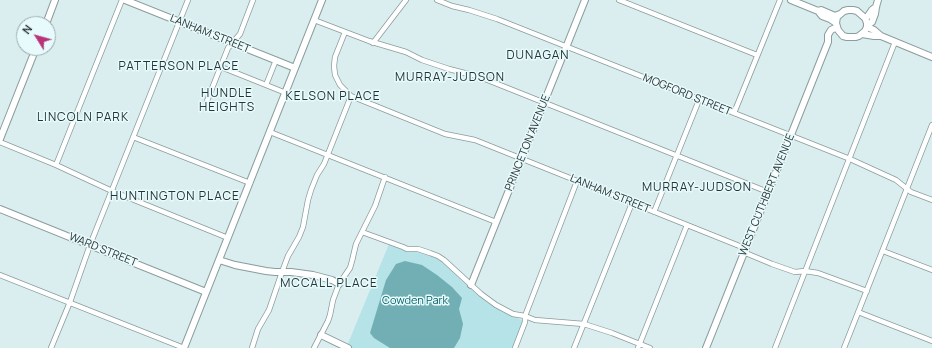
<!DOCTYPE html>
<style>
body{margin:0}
#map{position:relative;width:932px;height:348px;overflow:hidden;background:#daedef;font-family:Manrope,sans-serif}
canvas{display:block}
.north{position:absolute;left:16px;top:16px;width:40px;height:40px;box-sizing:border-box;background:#e7fafc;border:1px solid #9dabad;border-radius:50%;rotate:307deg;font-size:11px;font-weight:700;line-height:16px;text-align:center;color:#2d3536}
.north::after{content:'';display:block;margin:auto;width:14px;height:18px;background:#b83479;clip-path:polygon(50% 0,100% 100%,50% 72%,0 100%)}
</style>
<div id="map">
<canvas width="932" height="348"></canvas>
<div class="north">N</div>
</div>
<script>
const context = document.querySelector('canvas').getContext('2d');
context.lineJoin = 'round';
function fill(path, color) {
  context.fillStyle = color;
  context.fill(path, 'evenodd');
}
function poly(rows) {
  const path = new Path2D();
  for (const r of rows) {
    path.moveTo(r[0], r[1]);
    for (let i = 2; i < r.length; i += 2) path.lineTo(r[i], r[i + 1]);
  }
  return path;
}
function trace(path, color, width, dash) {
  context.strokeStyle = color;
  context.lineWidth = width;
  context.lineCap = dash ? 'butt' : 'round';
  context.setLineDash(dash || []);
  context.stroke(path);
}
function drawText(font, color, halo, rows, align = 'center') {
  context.font = font + ' Manrope,sans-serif';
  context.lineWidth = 3;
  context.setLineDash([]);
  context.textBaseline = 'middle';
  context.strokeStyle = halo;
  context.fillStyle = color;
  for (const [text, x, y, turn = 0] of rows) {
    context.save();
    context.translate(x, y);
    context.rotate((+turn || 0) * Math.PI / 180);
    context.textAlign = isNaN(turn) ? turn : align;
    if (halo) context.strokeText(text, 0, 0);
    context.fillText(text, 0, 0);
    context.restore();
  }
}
fill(poly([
 [389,244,409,250,427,254,435,257,441,261,475,293,487,302,505,313,524,321,514,348,349,348,347,346]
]), '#b5e3e7');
fill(poly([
 [405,261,422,265,437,275,452,287,462,298,459,309,463,324,460,338,454,348,390,348,374,338,370,333,386,280,396,264]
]), '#72afb4');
const street = poly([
 [437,0,452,6,469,10,497,19,850,159,896,180,911,192,932,200],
 [619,0,757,55],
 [314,20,369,41,406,52,422,60,449,69,480,77,768,192],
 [345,32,335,57,334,66,335,75,340,85,351,96,445,134,475,140,742,247,748,254,772,264,795,272,805,271,818,273,867,291],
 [373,43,406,0],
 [221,67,286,93],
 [266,85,276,60],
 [207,101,228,48,240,34,253,0],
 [734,113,780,0],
 [270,132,496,222],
 [133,137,250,183],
 [0,142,56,165,112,191,228,238],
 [56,165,122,0],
 [654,212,699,100],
 [362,232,403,247,407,249,418,249,430,253,438,256,444,260,481,294,496,305,513,314,525,316,535,320,584,324,612,333,650,348],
 [883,251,932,270],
 [0,275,184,348],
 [858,312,932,341],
 [51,348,70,302,90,245,188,0],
 [252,348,258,329,269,310,282,272,288,256,299,237,303,227,308,200,311,190,317,175,324,164,351,96],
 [314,348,328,321,330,315,333,300,339,284,350,268,352,261,356,244,375,206,385,177],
 [515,348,525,322,525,316,577,181],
 [574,348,632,203],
 [638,348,687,225],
 [775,348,895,42],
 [844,348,932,125]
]);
const secondary = poly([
 [125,0,295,68],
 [791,0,818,11,821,10,835,16,840,14],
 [848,10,853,10,857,11,865,18,867,23,867,27,865,31,859,36,856,37,847,37,843,36,838,30,836,23,837,17,844,11,848,10],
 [818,11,822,16,830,19,836,23],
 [865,18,868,16,872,10,876,7],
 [46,24,55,0],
 [867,26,872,22,875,14,876,7,878,0],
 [867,27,874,30,881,36,932,57],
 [862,34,874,36,881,36],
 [0,139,36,48],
 [0,209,206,292],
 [219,260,235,265,266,271,275,272,291,272,313,275,332,280,339,284],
 [471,285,585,0],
 [321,335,348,348],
 [184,348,322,0],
 [706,348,828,42,828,35,831,30,837,27]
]);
trace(street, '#8a9c9d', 6);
trace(secondary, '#8a9c9d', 8);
trace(street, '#fff', 4.5);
trace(secondary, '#fff', 6);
drawText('11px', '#2d3536', '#e7fafc', [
 ["LANHAM STREET",210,34,22],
 ["MOGFORD STREET",687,95,22],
 ["PRINCETON AVENUE",528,143,-68],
 ["LANHAM STREET",610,194,22],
 ["WEST CUTHBERT AVENUE",767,195,-68],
 ["WARD STREET",103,250,22]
]);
drawText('11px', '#035f66', '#e7fafc', [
 ["Cowden Park",415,301]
]);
context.letterSpacing = '1px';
drawText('12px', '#253435', '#e7fafc', [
 ["DUNAGAN",538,56],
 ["PATTERSON PLACE",179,67],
 ["MURRAY-JUDSON",450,78],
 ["HUNDLE",227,94],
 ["HEIGHTS",227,108],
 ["KELSON PLACE",333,97],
 ["LINCOLN PARK",83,118],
 ["MURRAY-JUDSON",697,188],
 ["HUNTINGTON PLACE",175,197],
 ["MCCALL PLACE",329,284]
]);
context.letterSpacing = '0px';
</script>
